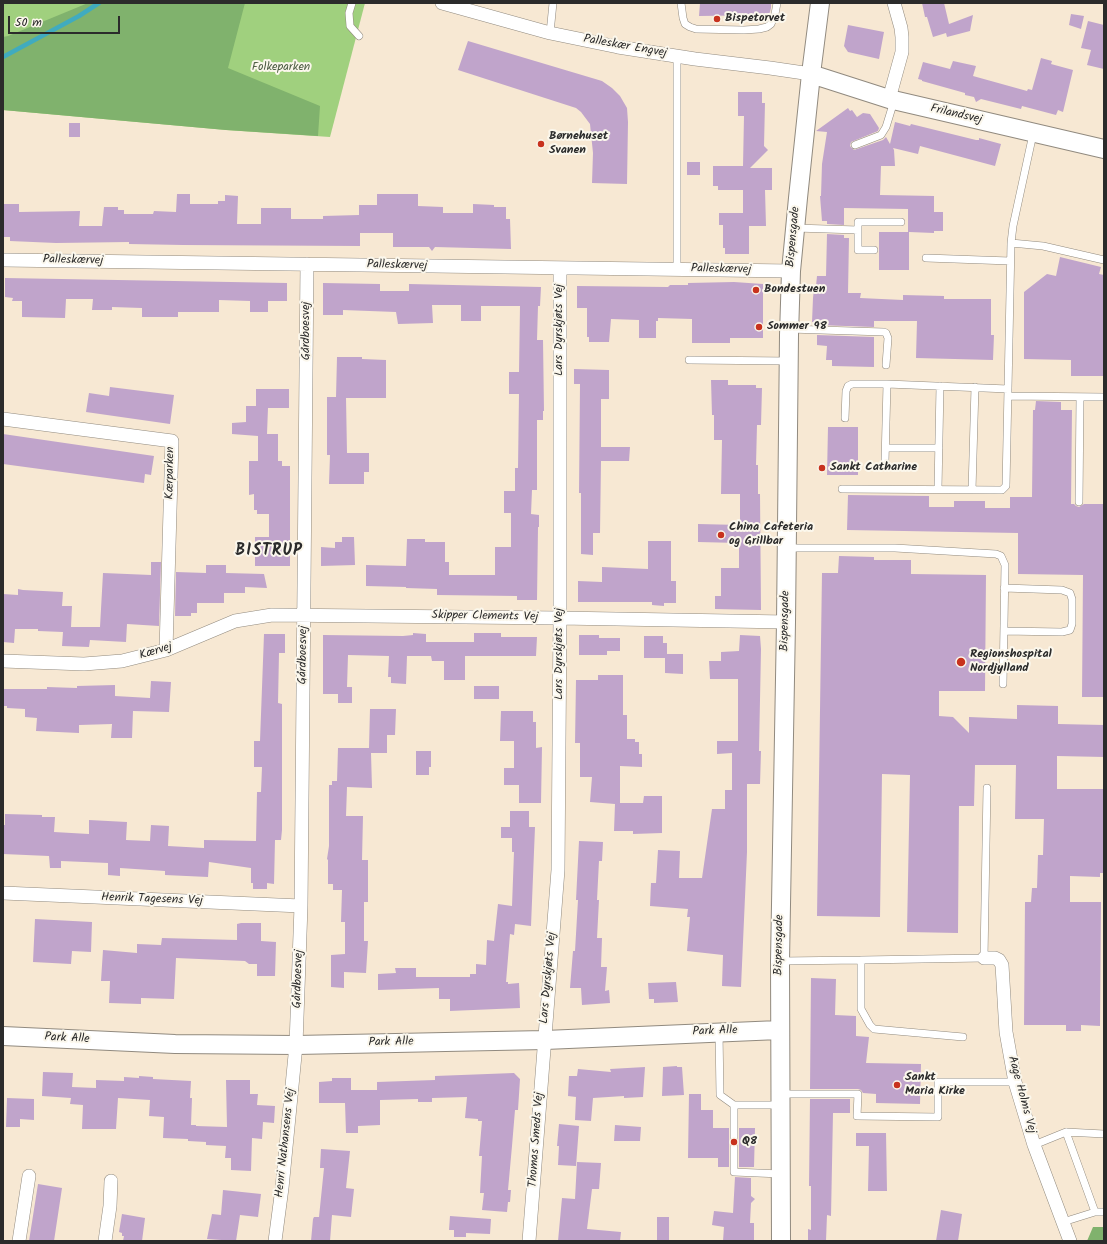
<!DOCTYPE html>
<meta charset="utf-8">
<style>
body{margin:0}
#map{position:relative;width:1107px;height:1244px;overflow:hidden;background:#f7e8d3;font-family:Kalam,sans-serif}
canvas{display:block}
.frame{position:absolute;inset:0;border:4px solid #2b2b2b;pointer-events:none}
.scale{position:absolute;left:8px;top:16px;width:112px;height:18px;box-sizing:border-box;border:2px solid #2b2b2b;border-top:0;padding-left:5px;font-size:12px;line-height:14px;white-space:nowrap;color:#2b2b2b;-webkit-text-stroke:3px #fbf7ec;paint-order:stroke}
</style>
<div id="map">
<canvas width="1107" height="1244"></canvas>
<div class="frame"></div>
<div class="scale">50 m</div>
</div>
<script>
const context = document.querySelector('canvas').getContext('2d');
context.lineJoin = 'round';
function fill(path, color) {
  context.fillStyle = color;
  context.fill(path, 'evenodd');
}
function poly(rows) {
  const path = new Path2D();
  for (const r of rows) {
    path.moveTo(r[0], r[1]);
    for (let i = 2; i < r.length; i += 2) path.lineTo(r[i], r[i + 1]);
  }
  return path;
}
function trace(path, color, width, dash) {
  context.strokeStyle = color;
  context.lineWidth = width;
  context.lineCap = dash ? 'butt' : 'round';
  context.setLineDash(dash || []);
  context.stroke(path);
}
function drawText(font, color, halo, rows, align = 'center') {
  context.font = font + ' Kalam,sans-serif';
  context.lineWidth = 4;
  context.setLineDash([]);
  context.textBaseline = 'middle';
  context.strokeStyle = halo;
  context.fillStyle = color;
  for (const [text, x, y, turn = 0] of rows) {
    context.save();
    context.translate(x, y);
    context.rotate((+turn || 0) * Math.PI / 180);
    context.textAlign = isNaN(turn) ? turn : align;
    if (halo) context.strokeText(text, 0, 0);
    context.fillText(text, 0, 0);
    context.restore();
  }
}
fill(poly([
 [3,3,365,3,330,137,226,130,3,110]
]), '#a0d07e');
fill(poly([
 [88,3,245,3,228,68,320,106,318,136,226,130,3,110,3,37,8,36],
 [1093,1227,1104,1227,1104,1241,1087,1241]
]), '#80b26d');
trace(poly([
 [3,57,79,16,99,3]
]), '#40abbf', 4.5);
fill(poly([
 [700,3,771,3,771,8,769,15,699,16],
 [922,3,944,3,949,24,973,15,970,31,947,37,946,33,933,37,927,17,925,17],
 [1071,14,1084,16,1081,29,1069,25],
 [1088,21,1104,25,1104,69,1087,65,1091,50,1081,48],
 [848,25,884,32,879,59,848,52,844,46],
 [468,41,602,81,612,88,620,96,627,108,628,122,627,184,592,183,593,153,590,124,581,112,576,108,458,70],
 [1041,58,1052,61,1051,64,1073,70,1063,112,1058,110,1056,115,1022,106,1021,109,981,99,976,102,974,97,965,95,965,93,922,81,922,80,918,79,923,62,950,69,953,61,976,66,973,76,1027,91,1028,89,1032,90],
 [738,92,762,92,762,103,765,103,764,146,768,150,750,168,772,168,772,190,765,190,766,226,749,226,749,254,725,254,725,248,723,248,723,225,719,225,719,213,743,213,743,190,718,190,718,186,713,186,713,166,743,166,744,116,738,116],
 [848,108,850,111,852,110,857,117,863,113,870,114,879,128,878,131,851,142,850,146,854,150,883,140,886,137,890,144,895,122,910,126,911,124,976,140,979,140,979,138,1001,144,995,166,920,146,918,154,893,148,894,150,895,166,881,166,880,195,934,196,934,212,943,212,943,231,934,231,934,233,909,232,909,270,879,270,879,232,908,232,908,209,844,208,844,225,827,224,827,221,822,221,820,196,821,196,822,164,827,132,816,131],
 [69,123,80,123,80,137,69,137],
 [687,162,700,162,700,175,687,175],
 [177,194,190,194,190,204,218,204,218,201,225,201,225,195,238,196,237,224,261,224,261,208,291,208,291,219,323,219,323,216,359,215,359,205,377,205,377,194,418,194,418,206,443,207,443,213,473,213,473,204,494,205,494,207,506,207,506,219,510,219,511,249,435,247,432,251,429,247,393,247,393,233,360,233,360,246,183,245,129,244,129,242,56,243,10,241,10,237,3,237,3,204,19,204,19,212,80,211,79,226,102,226,104,207,118,207,118,210,124,210,124,214,153,214,154,211,176,212],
 [827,234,844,235,844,238,849,238,848,293,861,293,860,298,903,300,903,295,944,296,944,299,991,299,991,335,994,335,993,360,916,358,917,321,874,321,874,327,817,325,817,322,812,322,813,298,814,289,816,286,817,276,826,276],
 [1060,257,1101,267,1099,274,1104,275,1104,376,1071,376,1071,360,1024,359,1024,292,1047,274,1056,276],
 [5,278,287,283,287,301,268,301,268,312,250,312,250,301,219,300,219,312,178,312,178,317,142,317,142,308,112,307,112,310,92,310,93,299,66,299,65,318,22,317,22,301,12,301,13,298,5,297],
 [734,282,763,284,763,338,730,338,730,343,692,343,692,319,658,318,658,321,656,321,656,338,639,338,639,320,611,319,609,342,589,342,589,337,587,337,587,308,577,308,577,286,668,287,670,285,688,285,688,283],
 [323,283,380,284,380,291,409,291,409,284,541,287,540,306,538,306,537,340,543,340,544,411,543,411,543,420,537,420,537,490,532,490,531,514,539,515,539,527,538,527,537,600,517,600,517,596,437,595,437,589,406,588,406,587,366,586,366,565,406,566,407,539,425,539,425,542,445,542,445,562,449,562,449,575,495,575,495,547,511,547,511,513,504,513,504,491,515,491,515,468,518,468,519,394,509,394,509,372,519,372,520,306,481,306,481,321,461,321,461,305,432,305,433,323,398,324,396,312,343,310,343,315,323,315],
 [817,335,874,337,874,367,832,366,832,360,826,360,827,346,817,345],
 [337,357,362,357,362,359,386,360,386,398,346,398,347,453,369,453,369,472,364,472,364,484,329,484,330,455,327,455,327,397,336,397],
 [574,369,609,370,609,399,601,399,601,447,630,447,629,461,601,461,600,533,593,533,593,555,581,554,581,493,579,493,580,384,574,384],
 [711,380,728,380,728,385,756,385,756,388,762,388,761,425,757,425,756,465,758,465,758,494,760,494,761,610,715,609,715,596,721,596,721,568,739,568,739,543,698,542,698,524,740,525,740,494,721,494,722,440,714,440,714,415,712,415],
 [110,387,174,395,170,424,86,412,89,393,109,396],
 [256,389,289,389,289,408,268,408,267,434,278,434,278,461,282,461,282,466,290,466,290,566,255,566,255,537,269,537,269,514,257,514,257,510,254,510,254,494,249,495,249,461,258,461,258,436,232,434,232,423,246,422,246,406,256,406],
 [1036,401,1061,402,1061,410,1072,410,1071,504,1074,504,1076,506,1079,507,1084,504,1104,504,1104,697,1082,697,1083,575,1018,574,1018,533,847,530,848,495,929,496,929,507,954,507,954,501,985,501,985,508,1010,508,1010,497,1032,497,1033,410,1035,410],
 [828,427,858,427,858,475,827,475],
 [3,434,154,456,151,475,145,474,144,483,3,464],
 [342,537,354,537,355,565,321,566,321,547,335,548,335,542,342,542],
 [648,541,671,541,671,581,676,581,676,603,664,603,664,606,652,605,652,602,578,602,578,581,602,582,602,567,648,569],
 [839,556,874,557,874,560,911,560,911,574,986,575,985,691,939,691,939,716,953,717,969,733,969,717,1017,719,1017,705,1058,706,1058,724,1104,725,1104,757,1057,756,1057,789,1104,789,1104,873,1100,873,1100,877,1070,876,1070,902,1101,902,1100,1026,1081,1025,1081,1031,1066,1031,1066,1025,1024,1025,1025,902,1031,902,1032,888,1037,888,1038,855,1043,855,1044,819,1015,819,1016,765,975,765,974,806,959,806,958,933,907,932,910,775,882,774,880,917,817,916,822,573,838,573],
 [151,562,161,562,159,626,127,624,126,642,90,640,89,647,62,646,63,632,38,631,38,629,15,629,14,643,3,642,3,594,18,595,18,589,23,590,63,592,62,606,72,606,71,627,100,627,103,573,151,575],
 [206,565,226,565,226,573,264,574,267,588,245,587,245,593,224,593,224,603,197,603,197,613,191,613,191,616,175,616,176,572,206,573],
 [413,633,426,634,426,642,474,642,474,633,501,633,501,637,537,637,536,656,465,656,465,680,444,680,444,661,432,661,431,656,407,656,406,684,391,683,391,677,388,677,389,656,348,655,347,687,352,687,352,703,338,703,338,694,323,694,323,635,403,636,413,635],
 [264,634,285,634,285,653,279,653,278,703,282,704,282,830,281,840,275,840,274,884,267,883,267,889,253,889,253,883,251,883,251,868,209,862,208,877,165,875,165,871,120,868,120,876,108,875,108,863,61,861,61,868,50,868,49,856,3,854,3,825,5,825,5,814,42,815,42,817,55,817,54,832,89,834,89,820,127,822,126,840,150,841,151,825,169,826,168,846,204,848,204,840,256,841,257,792,261,792,262,767,254,767,254,741,260,741],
 [579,635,599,635,599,638,620,638,620,651,607,651,607,655,579,655],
 [740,635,760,636,761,649,759,751,761,751,760,784,747,784,747,852,741,987,722,986,723,955,687,951,690,917,687,917,688,909,650,906,651,883,656,883,658,850,680,851,679,878,702,878,712,809,725,809,725,790,732,790,732,753,717,754,717,741,738,741,738,679,710,679,709,661,721,661,721,652,739,651],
 [644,636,663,636,663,643,667,643,667,654,683,654,683,674,665,673,665,658,644,658],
 [598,675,623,675,623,715,627,715,627,739,635,739,635,742,639,742,639,754,642,754,642,767,620,766,620,803,643,803,644,796,662,796,662,833,633,834,633,831,614,831,615,804,590,802,592,777,580,777,580,743,575,743,576,680,598,680],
 [151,681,171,682,169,712,133,711,132,738,111,738,112,724,79,725,79,733,36,731,37,718,25,717,25,709,7,708,7,706,3,706,3,689,47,689,47,687,77,688,77,686,115,685,115,696,150,698],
 [474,686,499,686,499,699,474,699],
 [370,709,396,709,395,735,387,735,387,753,371,753,372,788,347,787,346,816,363,816,362,860,368,860,368,902,364,902,364,941,368,941,366,973,344,972,344,988,331,987,331,955,345,954,345,922,341,922,342,890,333,890,333,884,328,884,328,860,327,859,329,846,329,785,332,785,332,781,337,781,338,748,369,748],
 [501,711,533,711,533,722,536,722,536,748,542,747,541,803,519,803,519,785,504,785,504,768,514,768,514,741,500,741],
 [416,751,431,751,431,767,429,767,429,775,416,775],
 [510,811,529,811,529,827,535,827,531,926,515,924,514,935,510,934,506,982,508,982,508,984,519,983,520,1008,450,1011,450,999,439,999,439,988,378,990,378,974,396,973,395,968,416,968,416,977,470,977,470,974,476,974,476,964,486,965,487,940,494,941,498,904,512,906,514,852,512,852,512,838,501,838,501,827,510,827],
 [579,841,603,842,602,861,599,861,597,900,599,900,597,938,602,938,601,967,607,967,605,991,609,990,610,1003,582,1005,581,988,570,988,573,951,575,951,578,900,576,900],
 [35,919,92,922,91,952,72,951,71,964,33,962],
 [241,923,261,923,261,941,276,942,275,976,257,976,257,964,249,964,245,961,176,958,174,999,141,998,141,1004,109,1003,110,981,101,981,103,950,137,953,137,944,161,945,162,938,237,940,237,924],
 [811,978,836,979,835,1015,856,1016,856,1036,869,1037,866,1063,921,1064,920,1104,876,1103,876,1094,863,1093,861,1090,858,1089,810,1089],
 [676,982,678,1002,654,1003,654,999,649,999,648,983],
 [677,1066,677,1067,682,1067,684,1095,662,1096,663,1067],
 [645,1067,643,1097,624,1098,624,1096,593,1098,591,1121,575,1120,576,1097,568,1096,569,1076,577,1076,578,1069,611,1072,610,1069],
 [43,1072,73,1073,72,1087,96,1088,96,1080,124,1081,124,1077,139,1078,139,1076,153,1077,153,1079,191,1081,190,1098,192,1098,191,1125,196,1125,196,1126,227,1127,226,1080,250,1080,250,1094,258,1094,257,1105,275,1106,274,1123,263,1122,262,1139,252,1138,251,1171,231,1170,231,1158,225,1158,226,1146,206,1145,206,1142,188,1141,188,1139,163,1138,164,1117,149,1116,150,1100,118,1098,116,1129,82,1129,83,1105,70,1104,71,1098,42,1096],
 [514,1073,520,1079,518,1110,515,1110,512,1146,508,1190,511,1190,510,1202,508,1202,507,1212,482,1210,484,1193,480,1193,482,1156,479,1156,482,1121,478,1121,478,1119,465,1118,467,1097,432,1098,432,1102,418,1102,418,1099,380,1100,380,1125,358,1126,358,1133,346,1133,345,1103,319,1103,319,1082,332,1081,332,1078,351,1078,351,1090,377,1090,377,1082,435,1080,435,1076],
 [689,1094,701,1094,701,1110,713,1110,713,1128,729,1128,729,1167,718,1167,718,1158,688,1158],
 [7,1098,34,1099,34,1120,20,1119,20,1127,6,1127],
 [810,1099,850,1099,850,1113,833,1113,831,1216,827,1215,826,1241,808,1241,808,1229,811,1230,811,1186,809,1186],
 [559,1124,579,1126,576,1166,558,1165,559,1146,557,1146],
 [615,1125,641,1127,640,1141,614,1141],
 [739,1128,755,1128,754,1167,739,1167],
 [856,1133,886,1133,887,1191,868,1191,869,1146,856,1146],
 [321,1149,350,1151,346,1188,354,1189,351,1217,332,1215,330,1241,311,1241,313,1219,314,1217,319,1217,324,1168,320,1168],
 [577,1162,601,1163,599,1189,592,1189,587,1229,621,1232,620,1241,558,1241,562,1198,575,1199],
 [735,1177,751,1178,751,1196,755,1199,751,1203,750,1223,754,1223,754,1241,723,1241,724,1227,712,1225,714,1211,733,1213],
 [38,1184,62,1188,54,1241,29,1241],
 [223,1190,261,1194,258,1217,240,1215,236,1241,207,1239,212,1214,221,1215],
 [941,1210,962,1214,958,1241,936,1241],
 [122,1214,145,1218,142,1241,123,1241,124,1236,122,1236,122,1233,119,1232],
 [450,1216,491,1219,490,1234,466,1233,466,1237,454,1237,454,1230,449,1230],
 [657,1217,669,1217,669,1240,657,1240]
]), '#c0a4cb');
const lane = poly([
 [352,3,349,13,350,26,359,36],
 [681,3,683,18,685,24,690,27,696,29,744,30,759,29,767,27,771,24,775,14,777,3],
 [550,33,553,3],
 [855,145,881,135,886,127,894,101],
 [795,228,858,230,858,250,874,250],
 [858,230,858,222,901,222],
 [1011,243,1043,246,1104,260],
 [926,258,1010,261],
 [677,269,677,56],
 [789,329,884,332,886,333,888,338,886,365],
 [689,360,789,361],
 [1008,396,1104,397],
 [845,418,846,391,848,386,852,384,887,384],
 [886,448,939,448],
 [885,462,887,384,1008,389],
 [842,489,999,490,1002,490,1006,486,1011,243,1013,226,1033,134],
 [938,489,940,386],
 [972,490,975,387],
 [1079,502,1080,397],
 [787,548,895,548,996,554,1001,556,1005,565,1003,684],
 [1004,631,1062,632,1070,630,1072,624,1072,599,1070,593,1062,590,1004,588],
 [861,960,984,958,987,788],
 [781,961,861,960,861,1009,870,1025,874,1029,963,1037],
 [719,1032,720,1095,734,1105,734,1172,781,1174],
 [781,1094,858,1094,857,1116,938,1117,938,1082,1015,1082],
 [734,1105,780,1105],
 [1066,1132,1095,1212],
 [1034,1145,1066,1132,1104,1134],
 [1063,1222,1095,1212,1104,1212]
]);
const street = poly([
 [442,3,550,33,618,47,695,59,770,68,811,74],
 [889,99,902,52,902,37,901,28,894,3],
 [3,260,791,271],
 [3,419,172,441,166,650],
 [3,661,84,664,122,661,166,650,235,621,272,615,560,618,786,622],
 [3,893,301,906],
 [984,958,995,958,999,960,1002,965,1006,1032,1015,1082,1034,1145,1070,1241],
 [19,1241,29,1176],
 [105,1241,110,1206,111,1181],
 [275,1241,282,1188,296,1045,301,906,307,264],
 [529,1241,558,870,560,618,560,268]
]);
const secondary = poly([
 [811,74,889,99,1104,149],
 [3,1036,175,1044,296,1045,545,1040,779,1030],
 [781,1241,780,961,786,622,789,335,791,271,798,198,811,74,820,3]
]);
trace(lane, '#918a7f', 8);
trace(street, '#918a7f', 14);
trace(secondary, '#918a7f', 20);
trace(lane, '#fff', 7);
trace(street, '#fff', 13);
trace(secondary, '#fff', 18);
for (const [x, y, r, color] of [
 [717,19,4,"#c8321e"],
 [541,144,4,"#c8321e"],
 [756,290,4,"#c8321e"],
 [759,327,4,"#c8321e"],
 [822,468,4,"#c8321e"],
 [721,535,4,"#c8321e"],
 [961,662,5,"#c8321e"],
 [897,1085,4,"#c8321e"],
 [734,1142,4,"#c8321e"]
]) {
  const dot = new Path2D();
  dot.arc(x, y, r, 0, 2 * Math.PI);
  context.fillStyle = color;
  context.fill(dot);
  trace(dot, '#fbf7ec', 1.5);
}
drawText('bold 12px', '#2b2b2b', '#fbf7ec', [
 ["Bispetorvet",725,19],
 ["Børnehuset",549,137],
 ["Svanen",549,151],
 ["Bondestuen",764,290],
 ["Sommer 98",767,327],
 ["Sankt Catharine",830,468],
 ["China Cafeteria",729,528],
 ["og Grillbar",729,542],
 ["Regionshospital",970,655],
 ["Nordjylland",970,669],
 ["Sankt",905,1078],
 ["Maria Kirke",905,1092],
 ["Q8",742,1142]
], 'left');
drawText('12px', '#2b2b2b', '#fbf7ec', [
 ["Palleskær Engvej",625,47,10],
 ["Frilandsvej",956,115,13],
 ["Bispensgade",794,237,-85],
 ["Palleskærvej",73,261,1],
 ["Palleskærvej",397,266,1],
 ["Palleskærvej",721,270,1],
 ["Lars Dyrskjøts Vej",560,330,-90],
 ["Gårdboesvej",307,331,-90],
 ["Kærparken",171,473,-89],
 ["Skipper Clements Vej",485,617,1],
 ["Bispensgade",786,621,-89],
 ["Kærvej",156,652,-17],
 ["Lars Dyrskjøts Vej",560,654,-90],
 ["Gårdboesvej",304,655,-89],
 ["Henrik Tagesens Vej",152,900,2],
 ["Bispensgade",780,945,-89],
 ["Lars Dyrskjøts Vej",549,978,-85],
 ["Gårdboesvej",299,979,-88],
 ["Park Alle",715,1032,-2],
 ["Park Alle",67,1039,3],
 ["Park Alle",391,1043,-1],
 ["Aage Holms Vej",1021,1095,75],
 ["Thomas Smeds Vej",537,1140,-86],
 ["Henri Nathansens Vej",286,1143,-84]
]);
drawText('12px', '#4e5d44', '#fbf7ec', [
 ["Folkeparken",281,68]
]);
context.letterSpacing = '1px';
drawText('bold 16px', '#2b2b2b', '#fbf7ec', [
 ["BISTRUP",269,552]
]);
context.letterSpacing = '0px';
</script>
